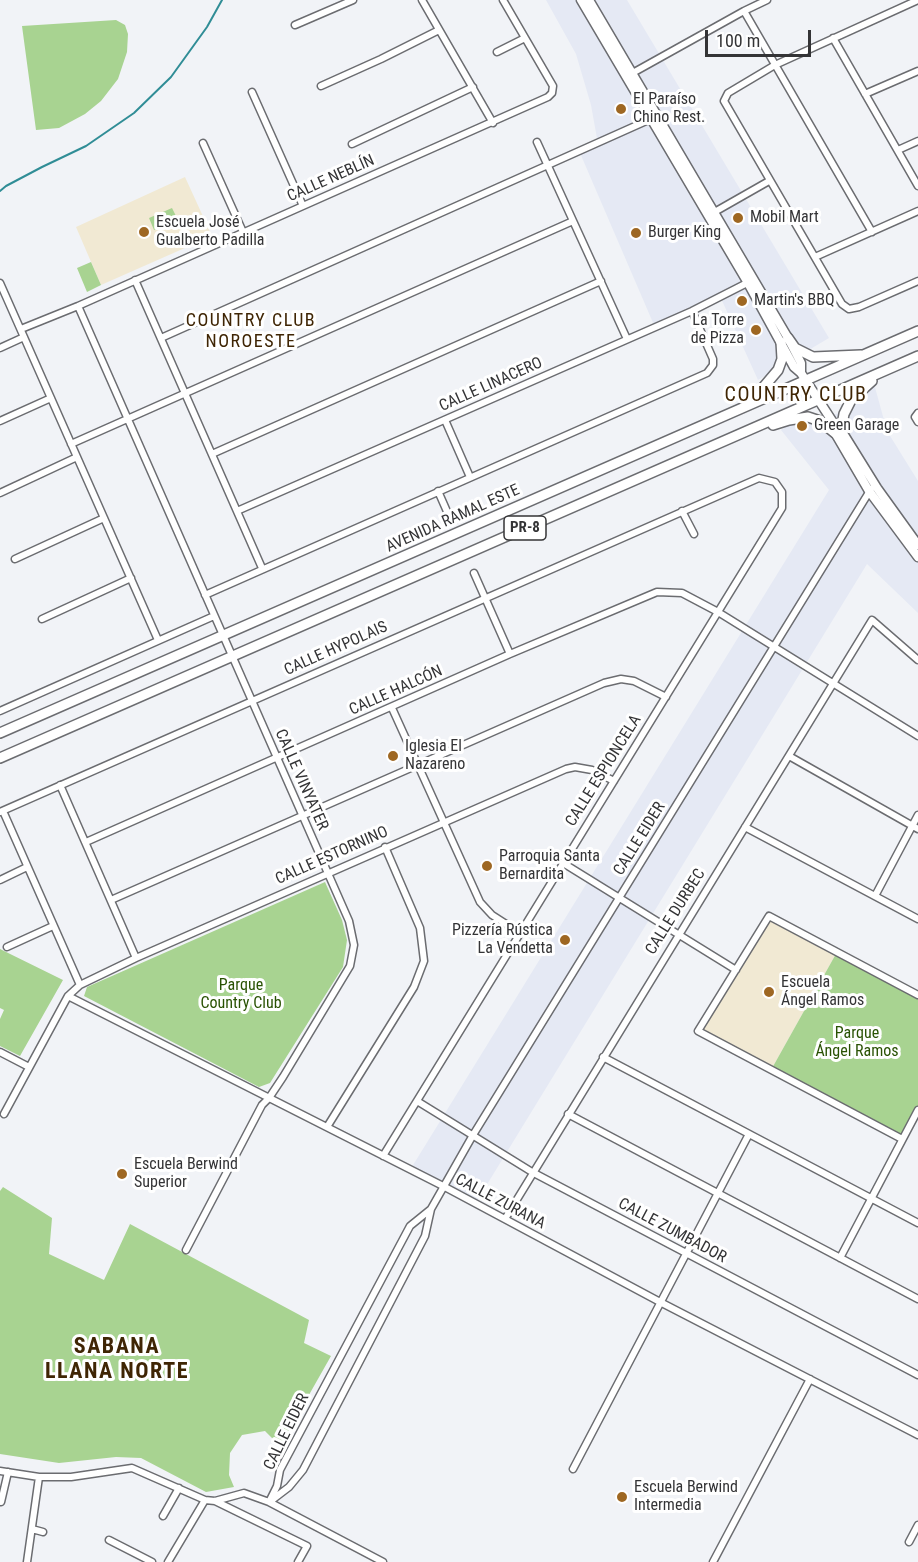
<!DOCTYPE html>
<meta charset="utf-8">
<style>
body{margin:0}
#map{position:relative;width:918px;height:1562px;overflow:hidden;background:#f1f3f7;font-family:"Roboto Condensed",sans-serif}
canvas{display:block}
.scale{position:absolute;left:705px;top:30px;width:106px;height:27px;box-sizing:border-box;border:3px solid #343436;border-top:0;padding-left:8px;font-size:18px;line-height:21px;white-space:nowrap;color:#343436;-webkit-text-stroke:4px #fff;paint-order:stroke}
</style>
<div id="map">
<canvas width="918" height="1562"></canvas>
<div class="scale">100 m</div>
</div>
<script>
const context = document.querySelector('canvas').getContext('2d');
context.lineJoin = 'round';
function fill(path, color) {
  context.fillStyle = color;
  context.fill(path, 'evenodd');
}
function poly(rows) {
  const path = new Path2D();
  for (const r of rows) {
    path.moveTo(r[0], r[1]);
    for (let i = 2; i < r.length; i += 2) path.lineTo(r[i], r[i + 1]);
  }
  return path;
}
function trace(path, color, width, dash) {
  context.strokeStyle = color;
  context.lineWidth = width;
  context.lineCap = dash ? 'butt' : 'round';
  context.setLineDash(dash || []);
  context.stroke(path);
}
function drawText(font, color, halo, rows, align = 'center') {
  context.font = font + ' "Roboto Condensed",sans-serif';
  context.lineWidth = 6;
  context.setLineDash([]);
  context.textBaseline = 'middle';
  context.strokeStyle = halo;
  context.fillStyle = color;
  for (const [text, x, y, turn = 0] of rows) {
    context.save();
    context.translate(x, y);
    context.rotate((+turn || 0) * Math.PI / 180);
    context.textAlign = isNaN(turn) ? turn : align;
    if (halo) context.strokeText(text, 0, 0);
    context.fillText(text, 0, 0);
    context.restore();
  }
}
fill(poly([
 [546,0,627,0,829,338,758,380,719,294,654,325,580,153,598,144,591,105,576,54],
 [873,380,887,431,918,481,918,613,867,564,475,1204,410,1170,829,490,781,430,797,418,834,415,846,409]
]), '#e5e9f4');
fill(poly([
 [185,177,212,236,101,285,76,227],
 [769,916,837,952,771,1070,698,1031]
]), '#f1e9d3');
fill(poly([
 [116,20,125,25,128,34,127,52,118,79,101,101,85,114,59,128,36,130,22,26],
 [172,208,178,220,154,230,149,218],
 [91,262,101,285,87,292,77,268],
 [325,882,342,920,347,940,343,967,270,1083,259,1087,84,996,87,987],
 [0,949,63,980,20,1056,0,1046,0,1019,4,1010,0,1008],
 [837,952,918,995,918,1109,902,1139,771,1070],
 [3,1187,52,1218,49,1254,104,1280,130,1224,309,1320,304,1343,331,1356,280,1446,265,1431,242,1435,230,1453,229,1475,234,1487,206,1492,141,1458,116,1457,59,1463,0,1454,0,1191]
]), '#a8d391');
trace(poly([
 [0,191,6,186,42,167,86,146,134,113,171,77,207,27,222,0]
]), '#308d96', 2);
const street = poly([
 [422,0,493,123],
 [918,0,775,65,728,93,724,101,842,304,849,309,859,307,918,281],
 [744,11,872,232],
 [295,25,353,0],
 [833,38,918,186],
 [497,52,525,38],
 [629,75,744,11,767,0],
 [321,86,381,59,439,30],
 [252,92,303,206],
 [865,94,918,71],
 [537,142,627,339],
 [203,143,243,232],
 [352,144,473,87],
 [898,150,918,141],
 [711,214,769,181],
 [815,257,918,211],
 [135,280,262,568],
 [0,283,158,640],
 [78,306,349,921,354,945,350,966,283,1077,269,1098,262,1105,186,1250],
 [21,329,78,306,548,97,552,93,553,86,503,0],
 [161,338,653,118],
 [0,348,24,337],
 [918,413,915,417,918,422],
 [445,420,470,477],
 [0,421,51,398],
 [71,444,573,221],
 [212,454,601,281],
 [438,491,449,516],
 [0,493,77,457],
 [237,511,692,311,751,281],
 [682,511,694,534],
 [15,559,104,518],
 [474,573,510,654],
 [205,595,707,373,713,365,713,359,692,311],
 [42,619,131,578],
 [392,708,480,902,492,915,520,933],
 [0,711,214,616],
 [789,756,918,829],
 [60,785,136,958],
 [3,811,80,985],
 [0,812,759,478,775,482,782,492,782,508,383,1156],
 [745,827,918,919],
 [86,842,510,654,657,592,682,593,718,612,918,736],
 [563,863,736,970],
 [0,880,27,867],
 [875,896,918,815],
 [111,900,604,683,621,679,634,681,666,697],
 [7,947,53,926],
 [68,996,443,1186,660,1302,918,1435],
 [0,1052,29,1067],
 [603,1057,918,1223],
 [417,1101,532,1172,918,1375],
 [4,1114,68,996,80,985,136,958,566,769,575,767,592,770,614,781],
 [568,1114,918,1299],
 [327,1127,414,987,424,961,420,928,385,847],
 [902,1139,698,1031,769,916,918,995],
 [505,1219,872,620,918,660],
 [840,1258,918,1110],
 [573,1469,749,1134],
 [0,1471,39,1477,71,1477,132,1468,205,1500,215,1501,244,1493,269,1502,383,1562],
 [272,1500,289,1487,303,1470,425,1236,431,1209],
 [215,1501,307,1546,298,1562],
 [1,1502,8,1472],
 [269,1502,277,1486,280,1470,410,1226,431,1209,473,1135,871,489],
 [163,1516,179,1488],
 [32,1529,43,1532],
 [109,1540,152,1562],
 [909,1542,918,1525],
 [27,1562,39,1477],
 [168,1562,205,1500],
 [713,1562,810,1379]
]);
const secondary = poly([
 [581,0,748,283,794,367,801,373,836,427,841,430,877,488,918,545],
 [589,0,788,338,801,363,801,373],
 [836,427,835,433,838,438,869,491,918,557]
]);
const primary = poly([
 [788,338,795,348,813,357,861,355],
 [750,403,778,370,782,359,781,342],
 [773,425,789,420,808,417,820,421,835,433],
 [841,430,844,414,851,400,872,381],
 [0,733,918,331],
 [0,758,918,356]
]);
trace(street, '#6b6c70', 9);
trace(secondary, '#6b6c70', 11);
trace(primary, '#6b6c70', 12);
trace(street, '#fff', 6);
trace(secondary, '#fff', 8);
trace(primary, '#fff', 9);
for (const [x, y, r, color] of [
 [621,109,6,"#9e6722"],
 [738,218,6,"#9e6722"],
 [144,232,6,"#9e6722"],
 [636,233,6,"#9e6722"],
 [742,301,6,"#9e6722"],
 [756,330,6,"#9e6722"],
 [802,426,6,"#9e6722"],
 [393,756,6,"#9e6722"],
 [487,866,6,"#9e6722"],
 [565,940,6,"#9e6722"],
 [769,992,6,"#9e6722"],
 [122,1174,6,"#9e6722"],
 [622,1497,6,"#9e6722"]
]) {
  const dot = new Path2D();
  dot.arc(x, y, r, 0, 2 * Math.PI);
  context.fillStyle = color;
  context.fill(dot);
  trace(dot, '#fff', 2);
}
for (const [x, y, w] of [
 [525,528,42]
]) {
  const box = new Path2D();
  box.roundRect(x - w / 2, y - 12, w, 24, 4.5);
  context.fillStyle = '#fff';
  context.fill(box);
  trace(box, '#343436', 1.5);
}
drawText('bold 15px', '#343436', null, [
 ["PR-8",525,528]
]);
drawText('16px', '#343436', '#fff', [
 ["El Paraíso",633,100],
 ["Chino Rest.",633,118],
 ["Mobil Mart",750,218],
 ["Escuela José",156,223],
 ["Gualberto Padilla",156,241],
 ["Burger King",648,233],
 ["Martin's BBQ",754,301],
 ["La Torre",744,321,"right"],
 ["de Pizza",744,339,"right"],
 ["Green Garage",814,426],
 ["Iglesia El",405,747],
 ["Nazareno",405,765],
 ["Parroquia Santa",499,857],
 ["Bernardita",499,875],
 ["Pizzería Rústica",553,931,"right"],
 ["La Vendetta",553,949,"right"],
 ["Escuela",781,983],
 ["Ángel Ramos",781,1001],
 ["Escuela Berwind",134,1165],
 ["Superior",134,1183],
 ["Escuela Berwind",634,1488],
 ["Intermedia",634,1506]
], 'left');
drawText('16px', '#343436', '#fff', [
 ["CALLE NEBLÍN",331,179,-24],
 ["CALLE LINACERO",491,385,-24],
 ["AVENIDA RAMAL ESTE",453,519,-24],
 ["CALLE HYPOLAIS",336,649,-24],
 ["CALLE HALCÓN",396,691,-24],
 ["CALLE ESPIONCELA",604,771,-58],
 ["CALLE VINYATER",301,780,66],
 ["CALLE EIDER",640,839,-58],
 ["CALLE ESTORNINO",332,856,-24],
 ["CALLE DURBEC",676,912,-58],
 ["CALLE ZURANA",500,1202,28],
 ["CALLE ZUMBADOR",672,1231,28],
 ["CALLE EIDER",287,1432,-64]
]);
drawText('16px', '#295203', '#fff', [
 ["Parque",241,986],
 ["Country Club",241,1004],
 ["Parque",857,1034],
 ["Ángel Ramos",857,1052]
]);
context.letterSpacing = '1.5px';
drawText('18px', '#3f2504', '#fff', [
 ["COUNTRY CLUB",251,321],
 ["NOROESTE",251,342]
]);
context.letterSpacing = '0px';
context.letterSpacing = '1.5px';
drawText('20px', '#3f2504', '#fff', [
 ["COUNTRY CLUB",796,396]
]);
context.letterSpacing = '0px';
context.letterSpacing = '1.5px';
drawText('bold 22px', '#3f2504', '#fff', [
 ["SABANA",117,1347],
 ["LLANA NORTE",117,1372]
]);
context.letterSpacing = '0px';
</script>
